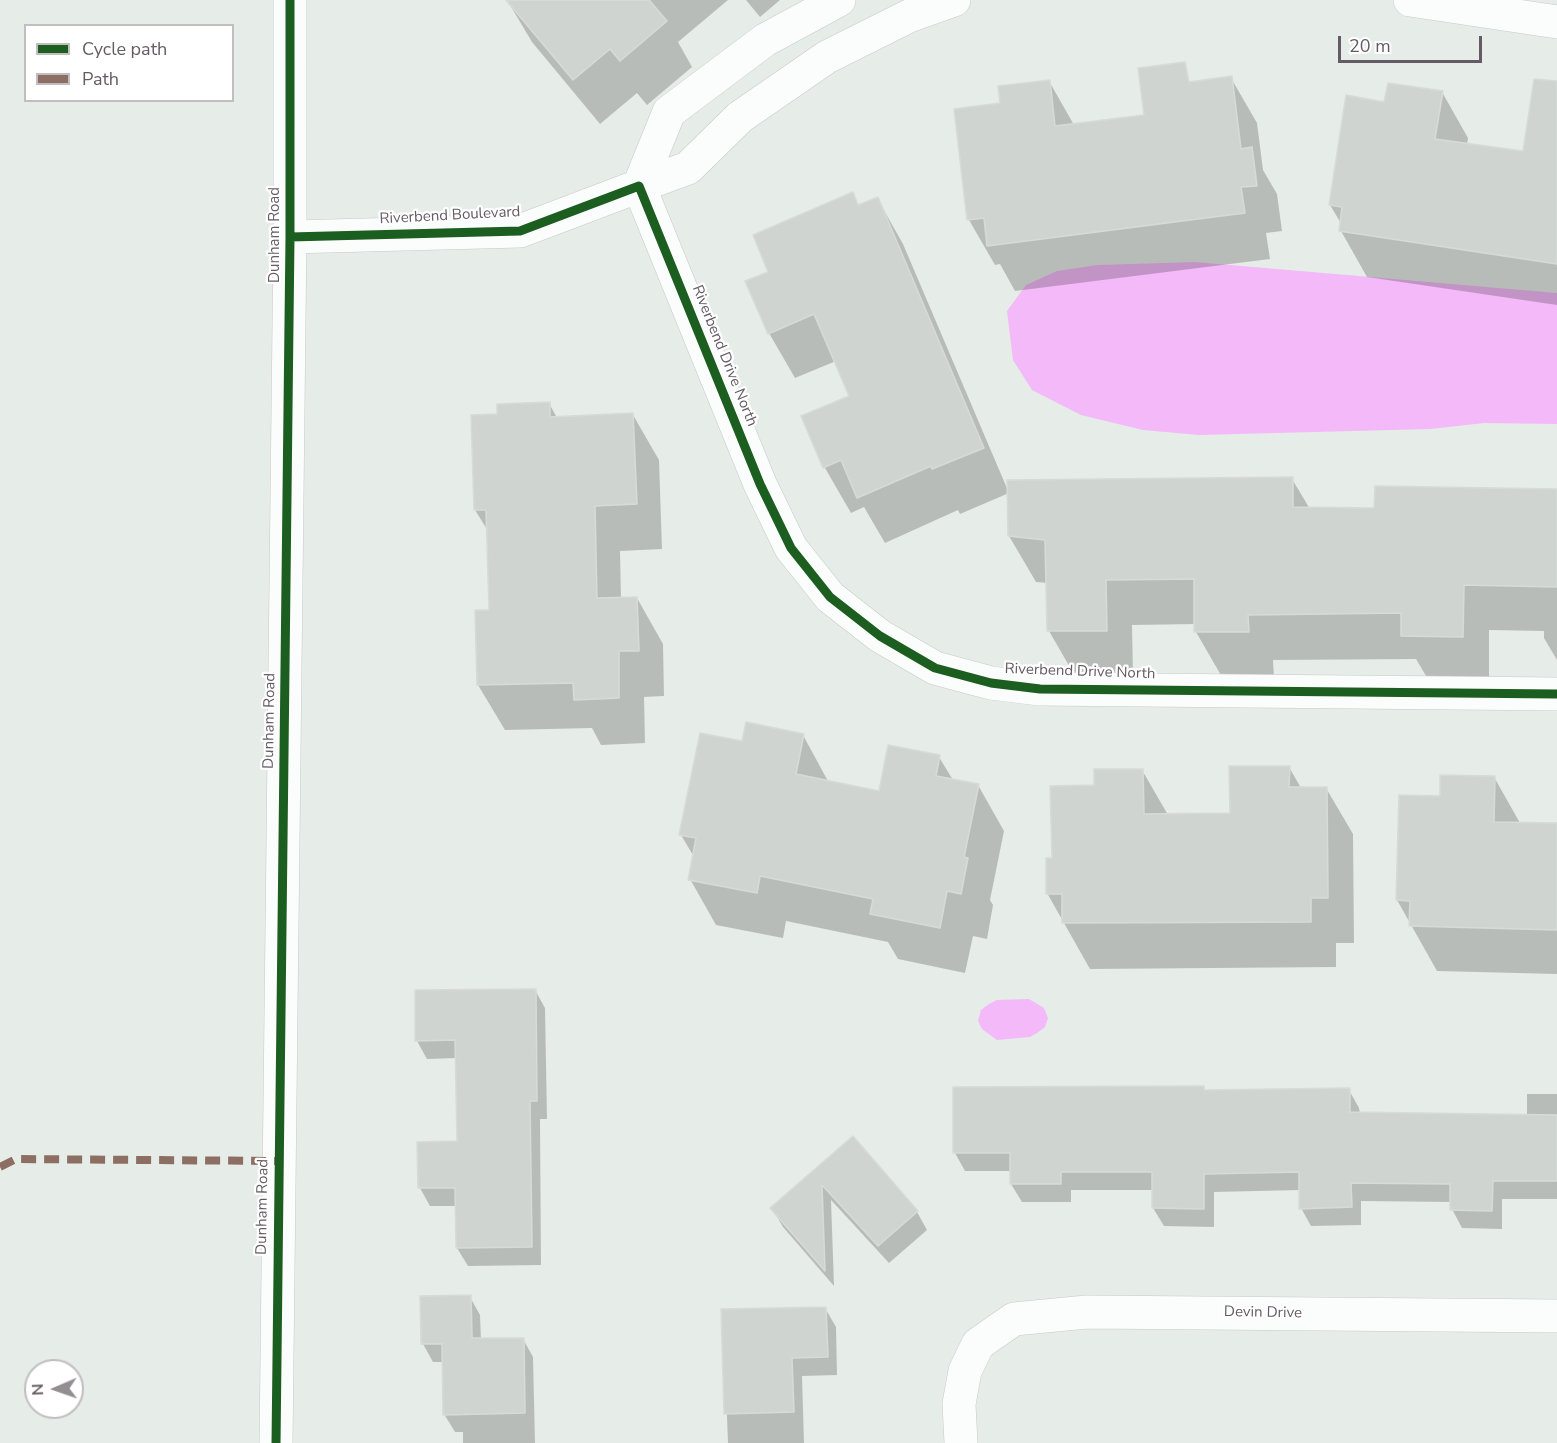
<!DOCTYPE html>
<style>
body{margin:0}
#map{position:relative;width:1557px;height:1443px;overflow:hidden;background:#e6ece8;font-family:"Nunito Sans",sans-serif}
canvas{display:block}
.legend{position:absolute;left:24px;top:24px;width:210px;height:78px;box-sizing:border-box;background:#fff;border:2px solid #c1bdc1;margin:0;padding:8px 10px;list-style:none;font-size:18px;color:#655b64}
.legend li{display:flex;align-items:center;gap:12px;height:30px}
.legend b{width:30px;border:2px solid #c1bdc1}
.north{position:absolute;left:24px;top:1359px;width:60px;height:60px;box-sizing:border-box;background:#fff;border:2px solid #c1bdc1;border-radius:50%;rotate:268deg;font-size:16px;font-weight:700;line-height:24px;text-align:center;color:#655b64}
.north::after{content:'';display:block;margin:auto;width:21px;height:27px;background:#928e92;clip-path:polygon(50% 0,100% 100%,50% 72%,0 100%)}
.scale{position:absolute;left:1338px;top:36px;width:144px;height:27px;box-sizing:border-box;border:3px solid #655b64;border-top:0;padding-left:8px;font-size:18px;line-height:21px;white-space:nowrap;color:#655b64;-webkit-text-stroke:4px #fff;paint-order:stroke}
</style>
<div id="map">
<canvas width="1557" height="1443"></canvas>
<ul class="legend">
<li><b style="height:8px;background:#1b5e20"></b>Cycle path</li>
<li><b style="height:8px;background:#8d6e63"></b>Path</li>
</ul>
<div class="north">N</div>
<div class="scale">20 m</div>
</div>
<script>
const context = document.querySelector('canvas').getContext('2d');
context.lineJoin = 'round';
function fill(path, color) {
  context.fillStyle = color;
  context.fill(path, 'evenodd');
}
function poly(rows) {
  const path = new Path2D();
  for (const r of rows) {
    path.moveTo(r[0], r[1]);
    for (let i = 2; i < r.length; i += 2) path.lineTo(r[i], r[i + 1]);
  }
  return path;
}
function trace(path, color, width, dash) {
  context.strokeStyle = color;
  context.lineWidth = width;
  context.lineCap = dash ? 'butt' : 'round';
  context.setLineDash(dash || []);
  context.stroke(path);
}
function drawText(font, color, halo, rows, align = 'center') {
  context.font = font + ' "Nunito Sans",sans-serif';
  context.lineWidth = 4.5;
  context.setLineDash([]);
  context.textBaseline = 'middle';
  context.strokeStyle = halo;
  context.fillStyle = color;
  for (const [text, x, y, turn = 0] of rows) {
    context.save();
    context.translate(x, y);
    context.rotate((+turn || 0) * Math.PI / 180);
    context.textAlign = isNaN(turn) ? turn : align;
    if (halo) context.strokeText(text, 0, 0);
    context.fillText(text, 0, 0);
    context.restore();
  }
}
fill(poly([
 [1195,262,1557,293,1557,424,1484,423,1430,429,1199,435,1143,430,1081,415,1032,390,1013,360,1007,311,1026,285,1057,271,1097,265],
 [1029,999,1044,1008,1048,1018,1045,1027,1037,1033,1030,1037,997,1040,982,1029,978,1021,981,1010,989,1004,997,1000]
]), '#f3b9f8');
fill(poly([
 [507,0,728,0,678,42,692,67,647,105,637,93,600,124,532,42],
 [746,0,780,0,760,17],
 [1187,78,1190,83,1231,78,1257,123,1263,170,1277,194,1282,231,1266,233,1270,259,1015,291,1000,264,995,265,969,220,1002,105,1049,81,1074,125,1146,116],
 [1442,92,1468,138,1467,145,1525,153,1557,113,1557,305,1367,277,1341,231,1342,225,1330,205,1386,104],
 [852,194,859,206,877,198,903,244,1009,493,960,514,958,510,885,543,864,507,851,513,825,468,803,416,851,396,836,361,795,378,769,333,770,272],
 [549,403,557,418,633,415,659,460,662,549,620,551,621,599,637,598,663,644,664,696,644,697,645,743,601,745,592,728,505,730,478,685,477,611,490,611,488,531,475,510,499,416],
 [1292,479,1310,509,1376,509,1557,490,1557,660,1544,638,1544,631,1489,630,1489,682,1429,681,1416,659,1273,660,1274,677,1222,677,1196,632,1196,624,1132,625,1133,676,1075,676,1049,631,1048,583,1036,582,1009,536],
 [803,735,829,783,881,793,939,757,953,780,978,785,1004,831,990,900,993,905,987,939,973,936,965,973,898,959,888,942,786,921,783,938,716,925,690,879,694,857,681,835,743,743],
 [1289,767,1301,788,1326,788,1353,834,1354,943,1336,943,1336,967,1090,969,1047,893,1053,859,1096,787,1142,770,1168,815,1232,815],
 [1494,777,1520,823,1557,825,1557,974,1437,971,1397,900,1441,797],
 [535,990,545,1008,547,1119,540,1119,541,1265,468,1266,457,1248,457,1206,430,1206,420,1188,419,1143,458,1143,457,1058,427,1059,417,1041],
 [1204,1087,1206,1092,1349,1090,1359,1108,1360,1114,1527,1116,1527,1094,1557,1094,1557,1199,1502,1199,1502,1229,1462,1228,1452,1209,1452,1202,1361,1201,1361,1225,1311,1226,1301,1208,1301,1190,1214,1192,1214,1227,1164,1226,1153,1208,1153,1190,1071,1190,1071,1202,1022,1202,1011,1184,1011,1171,965,1171,955,1153],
 [853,1138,917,1212,927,1230,889,1263,831,1200,834,1286,783,1227,772,1208],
 [470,1297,480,1315,481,1340,523,1339,533,1357,535,1443,463,1443,463,1432,455,1432,444,1414,444,1362,433,1362,423,1344],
 [825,1308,836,1327,837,1375,802,1376,804,1443,728,1443,723,1311]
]), '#0003');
const building = poly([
 [506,0,649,0,667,21,620,61,610,49,573,80,506,0],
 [1185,62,1189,82,1232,76,1241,149,1252,147,1257,186,1241,187,1245,213,987,246,984,218,967,220,954,109,1000,103,998,86,1050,80,1055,126,1144,115,1138,68,1185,62],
 [1534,79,1557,81,1557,264,1339,231,1342,207,1329,205,1346,95,1384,102,1388,83,1443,91,1435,139,1523,151,1534,79],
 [853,192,858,205,878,197,984,448,932,469,931,466,857,498,841,460,823,468,801,416,849,396,814,314,768,334,745,281,768,272,753,235,853,192],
 [550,402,550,417,633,413,637,504,595,506,597,598,637,597,639,651,619,651,619,698,574,700,573,683,477,685,475,610,489,610,486,510,474,510,471,415,497,414,497,404,550,402],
 [1293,477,1293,507,1374,508,1375,486,1557,489,1557,587,1464,585,1463,637,1401,636,1401,613,1248,615,1249,632,1194,632,1194,579,1106,580,1107,631,1047,631,1045,540,1008,536,1007,480,1293,477],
 [746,722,804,734,796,774,879,791,888,745,940,755,936,776,979,784,964,857,968,858,961,894,947,891,940,928,870,914,873,899,760,876,757,893,688,880,696,838,679,835,700,733,742,741,746,722],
 [1229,766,1290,766,1289,787,1327,787,1328,898,1311,898,1311,922,1062,923,1062,894,1046,894,1046,858,1052,858,1050,786,1094,785,1094,769,1143,769,1144,814,1230,813,1229,766],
 [1440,775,1495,776,1494,822,1557,823,1557,930,1409,926,1410,901,1396,900,1399,795,1440,796,1440,775],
 [536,989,537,1101,530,1101,532,1247,456,1248,455,1188,418,1188,417,1142,457,1141,455,1040,415,1041,415,990,536,989],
 [1204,1086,1204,1090,1350,1088,1350,1112,1557,1115,1557,1181,1493,1181,1492,1211,1450,1210,1450,1184,1351,1183,1352,1207,1299,1209,1299,1172,1204,1174,1204,1209,1152,1208,1152,1172,1061,1172,1061,1184,1010,1184,1010,1153,953,1153,953,1087,1204,1086],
 [853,1136,918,1211,878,1246,822,1185,825,1271,770,1208,853,1136],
 [471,1295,472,1338,524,1338,525,1413,443,1415,442,1344,421,1344,420,1296,471,1295],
 [826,1307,828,1357,792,1358,794,1412,724,1414,721,1309,826,1307]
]);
fill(building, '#d0d4d0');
trace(building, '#d5dcd7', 1.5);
const minor = poly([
 [839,0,765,40,669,112,639,186,688,168,740,117,827,57,909,16,954,0],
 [1410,0,1557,22],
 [290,237,520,231,639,186,760,484,791,548,830,597,880,636,935,668,991,683,1040,689,1557,694],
 [276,1443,290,237,290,0],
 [961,1443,959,1404,965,1371,978,1344,1014,1319,1087,1312,1557,1316]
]);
trace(minor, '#c8c9c9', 34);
trace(minor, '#fbfcfc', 33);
trace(poly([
 [0,1167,16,1159,278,1161]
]), '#8d6e63', 8, [15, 8]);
trace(poly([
 [290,237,520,231,639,186,760,484,791,548,830,597,880,636,935,668,991,683,1040,689,1557,694],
 [276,1443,290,237,290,0]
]), '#1b5e20', 9);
drawText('15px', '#655b64', '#fff', [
 ["Riverbend Boulevard",450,216,-3],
 ["Dunham Road",275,235,-90],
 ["Riverbend Drive North",724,356,68],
 ["Riverbend Drive North",1080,672,2],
 ["Dunham Road",270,721,-89],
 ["Dunham Road",263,1207,-89],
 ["Devin Drive",1263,1313,1]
]);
</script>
